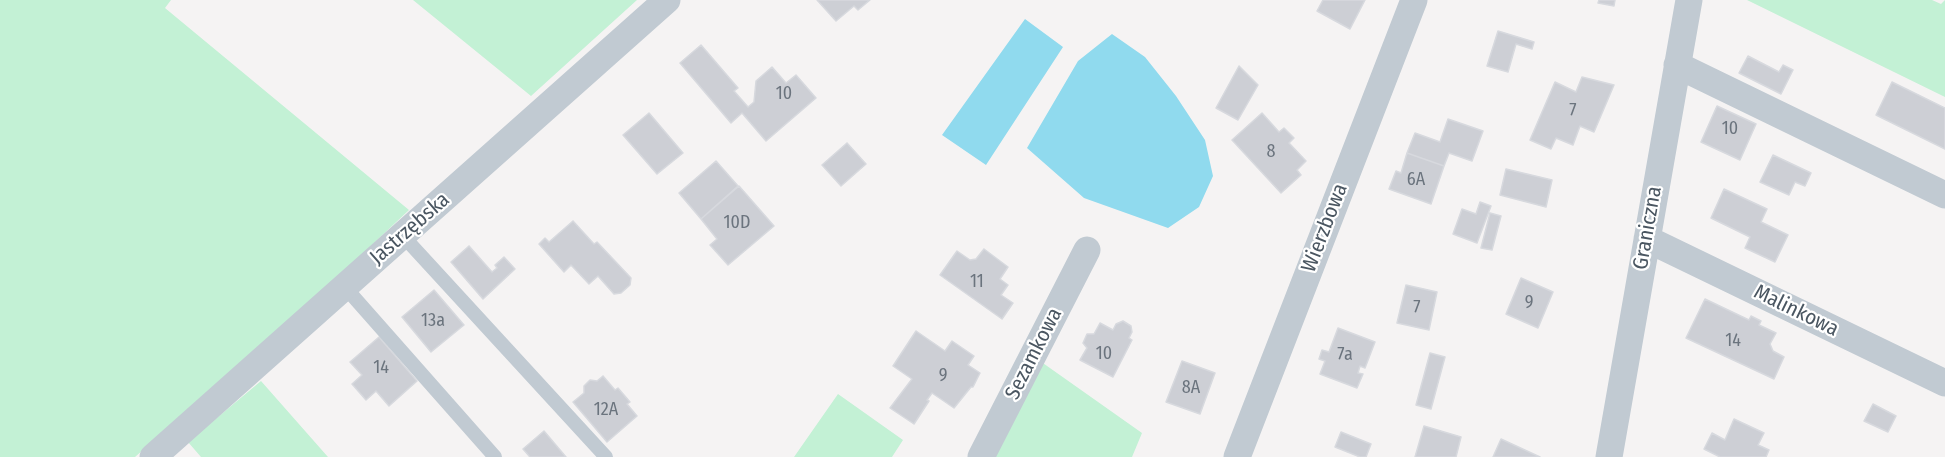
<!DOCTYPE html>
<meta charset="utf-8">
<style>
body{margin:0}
canvas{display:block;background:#f5f3f3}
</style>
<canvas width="1945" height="457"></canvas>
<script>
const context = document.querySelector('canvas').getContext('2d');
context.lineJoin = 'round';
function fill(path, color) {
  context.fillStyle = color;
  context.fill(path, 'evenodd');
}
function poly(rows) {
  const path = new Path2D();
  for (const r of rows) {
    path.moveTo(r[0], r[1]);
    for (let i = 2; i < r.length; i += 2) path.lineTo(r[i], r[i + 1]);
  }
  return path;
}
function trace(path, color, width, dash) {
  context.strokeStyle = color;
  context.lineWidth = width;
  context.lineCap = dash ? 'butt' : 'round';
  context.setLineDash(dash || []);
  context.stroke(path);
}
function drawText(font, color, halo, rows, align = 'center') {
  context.font = font + ' "Fira Sans Condensed",sans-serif';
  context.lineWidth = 4.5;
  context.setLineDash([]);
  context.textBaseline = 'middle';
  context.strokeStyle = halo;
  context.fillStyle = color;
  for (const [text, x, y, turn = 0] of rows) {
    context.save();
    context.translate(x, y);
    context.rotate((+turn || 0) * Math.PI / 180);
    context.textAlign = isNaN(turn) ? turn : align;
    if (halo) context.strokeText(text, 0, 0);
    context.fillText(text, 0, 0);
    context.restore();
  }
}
fill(poly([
 [0,0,171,0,165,8,409,210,340,275,135,457,0,457],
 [413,0,637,0,531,96],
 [1747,0,1932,0,1941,4,1945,0,1945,97],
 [1040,361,1142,433,1132,457,989,457],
 [261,381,328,457,201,457,188,442],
 [838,394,903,440,892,457,794,457]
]), '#c3f1d5');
fill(poly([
 [1025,19,1063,47,986,165,942,135],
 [1112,34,1145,57,1176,96,1205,140,1213,176,1199,207,1168,228,1084,198,1027,148,1078,61]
]), '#90daee');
const building = poly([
 [817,0,870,0,858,10,854,6,836,21,817,0],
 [1323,0,1365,0,1350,29,1317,11,1323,0],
 [1599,0,1615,0,1614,6,1598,3,1599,0],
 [1498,31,1534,42,1532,49,1516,44,1508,72,1487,66,1498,31],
 [701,45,738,88,734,91,748,107,754,102,756,81,772,67,786,83,796,75,816,98,766,141,742,113,731,123,680,63,701,45],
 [1748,56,1779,72,1783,65,1793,70,1781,94,1739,73,1748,56],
 [1239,66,1258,85,1238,120,1216,108,1239,66],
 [1582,77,1614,85,1594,132,1580,126,1573,145,1556,138,1551,149,1530,140,1555,82,1576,92,1582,77],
 [1892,82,1945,108,1945,149,1876,115,1892,82],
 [1717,106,1756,124,1740,160,1701,142,1717,106],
 [649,113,683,153,657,174,623,135,649,113],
 [1262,113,1279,132,1284,128,1294,138,1289,143,1306,161,1297,170,1301,175,1281,193,1232,140,1262,113],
 [1448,119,1483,131,1472,161,1449,153,1444,166,1407,153,1415,133,1440,142,1448,119],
 [847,143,866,164,841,186,822,165,847,143],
 [1407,153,1444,166,1431,204,1389,189,1396,171,1401,173,1407,153],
 [1773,155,1811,173,1805,186,1795,182,1789,195,1760,182,1773,155],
 [716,161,738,186,701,219,679,193,716,161],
 [1506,169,1552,180,1546,207,1500,195,1506,169],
 [739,186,774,226,728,265,710,245,717,239,701,219,739,186],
 [1724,189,1767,209,1761,222,1788,235,1775,262,1745,248,1750,237,1711,218,1724,189],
 [1480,202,1491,206,1477,243,1453,234,1462,209,1476,214,1480,202],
 [1490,213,1501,216,1492,250,1481,248,1490,213],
 [573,221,594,244,597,242,631,278,630,285,621,293,614,294,598,276,589,284,571,265,564,272,539,244,545,238,549,242,573,221],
 [469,246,492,272,497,268,495,265,504,257,515,269,483,299,451,262,469,246],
 [984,249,1008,267,1000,279,1008,285,1001,295,1013,303,1002,319,940,275,957,251,970,260,976,259,984,249],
 [1521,278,1553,292,1538,328,1506,314,1521,278],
 [1406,285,1437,292,1429,330,1397,323,1406,285],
 [434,290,464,325,431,352,402,317,434,290],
 [1705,299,1749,320,1751,316,1761,321,1759,325,1776,333,1770,344,1773,351,1784,357,1774,379,1686,338,1705,299],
 [1123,321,1131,326,1132,332,1129,338,1132,340,1113,377,1080,360,1087,348,1083,343,1087,334,1094,334,1100,323,1113,330,1116,324,1123,321],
 [1338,328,1375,342,1365,368,1360,366,1358,373,1363,374,1357,388,1320,374,1325,361,1319,359,1322,350,1329,352,1338,328],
 [916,331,945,351,952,341,974,356,968,365,980,373,973,387,971,387,954,408,932,393,927,400,929,401,914,424,890,408,912,379,893,366,916,331],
 [379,337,417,381,389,406,376,391,366,400,352,384,362,375,350,362,379,337],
 [1430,353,1445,357,1431,409,1416,405,1430,353],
 [1182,361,1215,373,1200,414,1166,402,1182,361],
 [603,376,615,390,618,388,630,402,627,404,637,416,607,442,573,402,584,393,584,386,590,380,597,381,603,376],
 [1873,404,1896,416,1888,432,1864,421,1873,404],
 [1734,419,1764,433,1758,445,1769,450,1766,457,1720,457,1704,449,1712,433,1725,440,1734,419],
 [1424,426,1461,437,1456,457,1415,457,1424,426],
 [544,431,566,457,530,457,523,449,544,431],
 [1341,432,1371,444,1366,457,1360,457,1335,447,1341,432],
 [1501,439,1540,457,1493,457,1501,439]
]);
fill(building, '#cdcfd5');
trace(building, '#d7d9de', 1.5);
trace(poly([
 [403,236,606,457],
 [344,286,495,457]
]), '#c1cad2', 14);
trace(poly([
 [1677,65,1945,195],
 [1647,239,1945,383],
 [153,457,667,0],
 [981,457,1087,250],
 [1237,457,1414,0],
 [1609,457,1689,0]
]), '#c1cad2', 27);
drawText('18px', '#6b747e', null, [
 ["10",784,94],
 ["7",1573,111],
 ["10",1730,129],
 ["8",1271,152],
 ["6A",1416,180],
 ["10D",737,223],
 ["11",977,282],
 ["9",1529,303],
 ["7",1417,308],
 ["13a",433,321],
 ["14",1733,341],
 ["10",1104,354],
 ["7a",1345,355],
 ["14",381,368],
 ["9",943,376],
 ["8A",1191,388],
 ["12A",606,410]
]);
drawText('21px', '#4a5661', '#fff', [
 ["Wierzbowa",1325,228,-69],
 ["Graniczna",1648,228,-80],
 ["Jastrzębska",410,229,-41],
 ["Malinkowa",1796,311,26],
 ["Sezamkowa",1034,354,-63]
]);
</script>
